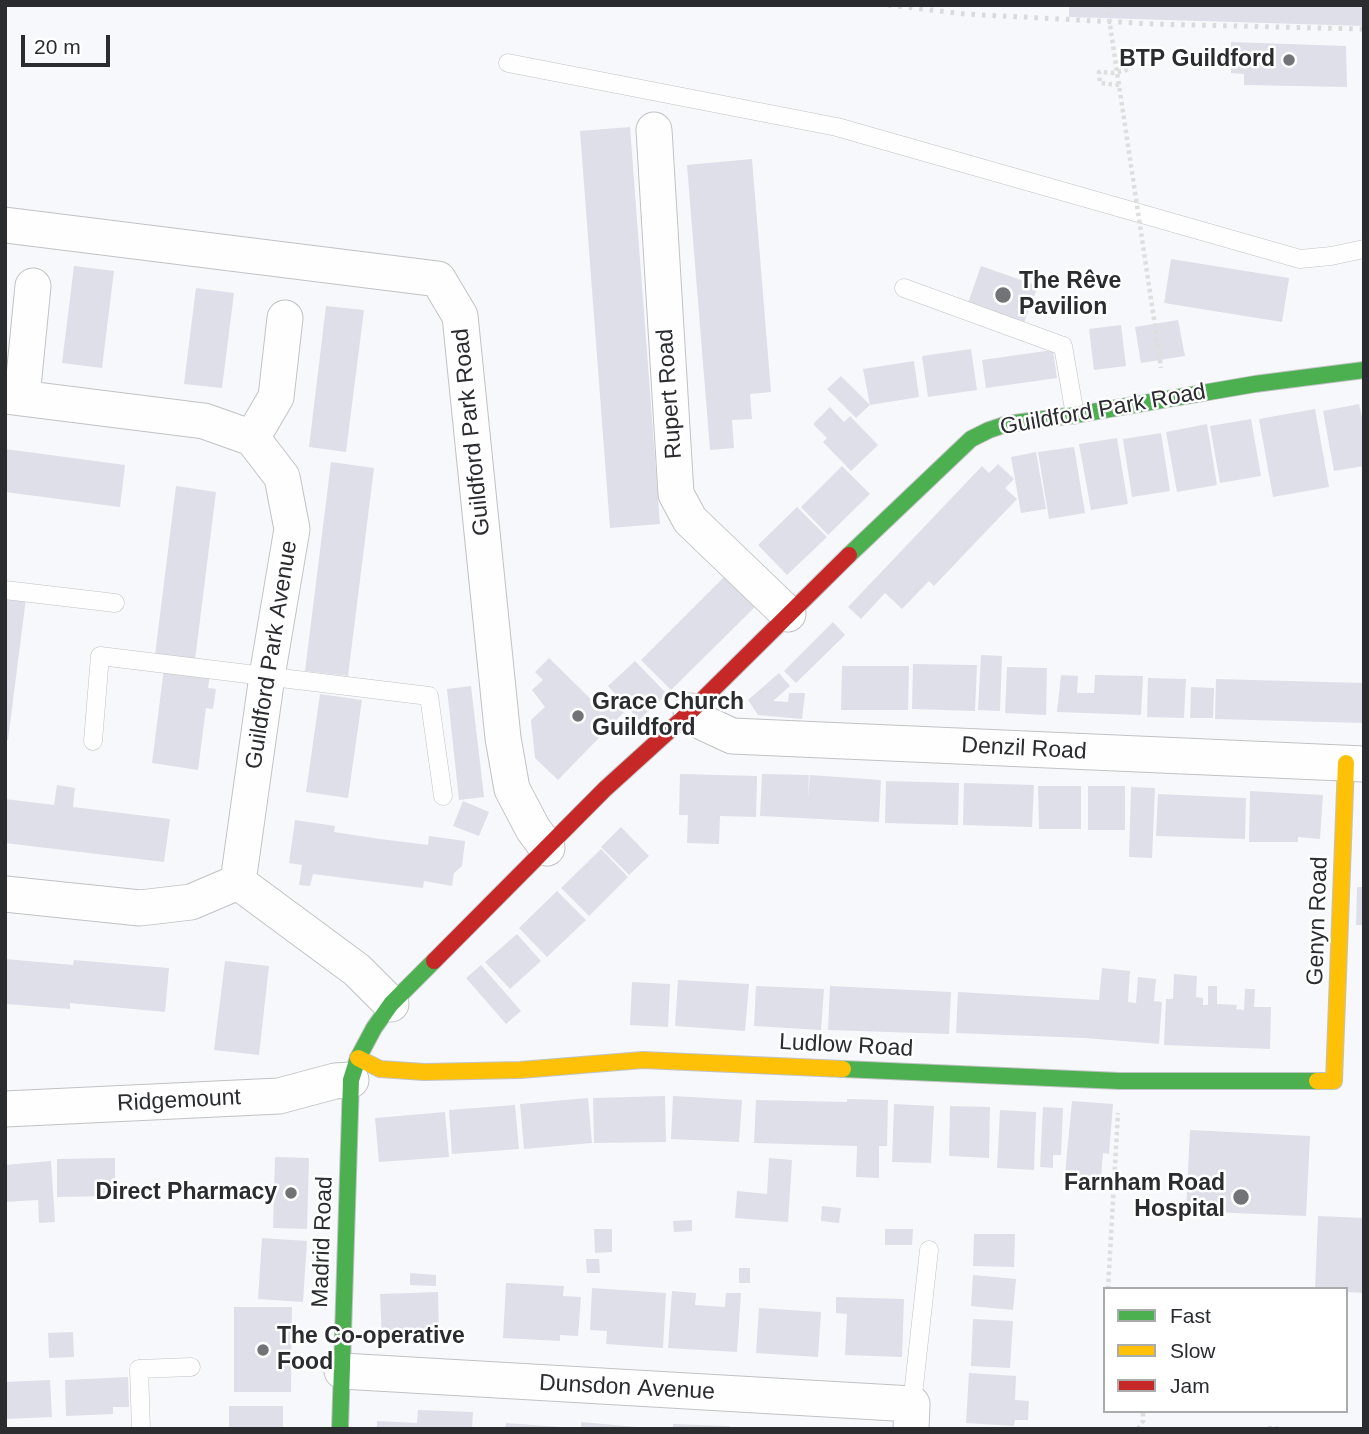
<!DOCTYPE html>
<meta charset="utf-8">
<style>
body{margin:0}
#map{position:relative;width:1369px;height:1434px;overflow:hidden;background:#f7f8fb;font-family:Helvetica,sans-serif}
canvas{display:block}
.frame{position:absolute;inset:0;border:7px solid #2b2c30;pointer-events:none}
.legend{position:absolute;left:1103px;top:1287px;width:245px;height:126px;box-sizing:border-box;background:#fff;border:2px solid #aaabac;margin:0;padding:9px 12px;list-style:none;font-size:21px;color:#2b2c30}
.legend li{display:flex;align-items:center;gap:14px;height:35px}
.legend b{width:35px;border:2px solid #aaabac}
.scale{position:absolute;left:21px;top:35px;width:89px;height:32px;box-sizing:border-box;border:4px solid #2b2c30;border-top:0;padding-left:9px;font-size:21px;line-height:24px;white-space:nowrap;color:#2b2c30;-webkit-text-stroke:5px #fff;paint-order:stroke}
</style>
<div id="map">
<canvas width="1369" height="1434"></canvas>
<div class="frame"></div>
<ul class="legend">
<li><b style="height:9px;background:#4caf50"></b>Fast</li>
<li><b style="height:9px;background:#ffc107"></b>Slow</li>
<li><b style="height:9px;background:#c62828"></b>Jam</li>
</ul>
<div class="scale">20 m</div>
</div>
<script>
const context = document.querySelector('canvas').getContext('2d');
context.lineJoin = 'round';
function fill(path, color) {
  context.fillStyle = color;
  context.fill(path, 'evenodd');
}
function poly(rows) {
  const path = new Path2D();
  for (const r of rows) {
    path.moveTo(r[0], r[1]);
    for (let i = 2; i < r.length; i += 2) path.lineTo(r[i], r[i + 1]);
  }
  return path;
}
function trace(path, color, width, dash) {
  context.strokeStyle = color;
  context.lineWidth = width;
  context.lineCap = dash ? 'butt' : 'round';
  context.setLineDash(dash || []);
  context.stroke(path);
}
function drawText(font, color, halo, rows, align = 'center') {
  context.font = font + ' Helvetica,sans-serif';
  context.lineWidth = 5;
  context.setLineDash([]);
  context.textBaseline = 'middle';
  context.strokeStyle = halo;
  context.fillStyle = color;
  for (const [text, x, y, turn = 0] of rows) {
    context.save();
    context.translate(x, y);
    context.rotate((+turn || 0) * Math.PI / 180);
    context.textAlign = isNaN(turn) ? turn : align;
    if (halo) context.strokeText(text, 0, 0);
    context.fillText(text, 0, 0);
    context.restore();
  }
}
fill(poly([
 [1069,5,1364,5,1364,26,1069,17],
 [1231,42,1346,46,1347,87,1244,85,1244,74,1231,73],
 [630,127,660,524,610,528,580,131],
 [752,159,771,392,750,394,752,419,732,420,734,448,710,450,687,165],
 [1171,259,1289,278,1282,322,1164,303],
 [74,266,114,271,102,368,62,363],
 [981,266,1038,286,1024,323,968,303],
 [196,288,234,293,222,388,184,384],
 [326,306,364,310,346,452,309,447],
 [1178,320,1185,356,1141,363,1135,327],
 [1121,325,1126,366,1094,370,1089,329],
 [971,349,977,390,928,397,922,356],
 [1053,350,1057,378,986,388,982,360],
 [914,361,919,397,870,405,856,418,827,389,841,376,870,405,863,369],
 [1359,404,1364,426,1364,466,1334,471,1323,411],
 [830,407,844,422,850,416,878,445,851,471,823,442,827,438,813,424],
 [1315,409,1329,487,1273,497,1259,419],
 [1251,419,1261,476,1220,483,1210,426],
 [1207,424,1217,485,1177,492,1166,432],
 [1161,433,1170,491,1132,497,1123,439],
 [1117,438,1128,504,1091,510,1079,444],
 [1074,447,1085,513,1049,519,1038,452],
 [5,449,125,465,120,507,5,492],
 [1036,452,1046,509,1021,513,1011,457],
 [331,462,374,468,348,676,305,671],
 [998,464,1014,479,1005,488,1017,499,934,586,929,581,902,609,885,593,861,619,848,607,982,466,989,473],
 [842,466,870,494,828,535,801,507],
 [176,486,216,492,195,660,155,655],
 [797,507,827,537,787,575,758,545],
 [725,576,755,607,671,690,641,660],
 [5,595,26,598,8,740,5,740],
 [833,622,845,635,796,683,784,671],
 [981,655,1002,656,1000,711,978,710],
 [549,658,600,708,610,698,624,712,558,780,535,758,531,720,545,707,532,690,543,680,535,672],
 [635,661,667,694,639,720,608,686],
 [913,664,977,665,975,711,912,709],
 [842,666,909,666,908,710,841,710],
 [1007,667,1047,668,1046,715,1005,713],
 [164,668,210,674,208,688,216,689,213,709,206,708,198,770,152,763],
 [779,673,790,686,773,701,788,702,789,693,805,693,802,719,758,715,748,700],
 [1061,675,1078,676,1077,693,1094,693,1095,675,1143,676,1141,715,1057,712],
 [1148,678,1186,679,1184,718,1147,717],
 [1216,679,1364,683,1364,723,1215,719],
 [471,686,484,797,459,800,447,689],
 [1191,687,1214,688,1213,718,1190,718],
 [320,694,362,700,348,798,306,792],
 [680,774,757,776,756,817,720,816,719,844,687,843,688,815,679,815],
 [762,774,809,775,808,798,810,775,881,780,879,822,760,816],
 [886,781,959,783,958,825,885,823],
 [964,783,1034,785,1032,827,963,825],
 [57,785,75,788,73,807,170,819,164,862,5,843,5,799,54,805],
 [1038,786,1081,786,1081,829,1039,829],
 [1088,786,1125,786,1125,830,1088,830],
 [1131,787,1155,788,1152,858,1129,857],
 [1250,791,1323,795,1320,839,1298,837,1298,842,1249,842],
 [1158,794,1246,798,1245,839,1156,836],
 [463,801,489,812,479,836,453,826],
 [295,820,335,826,334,832,380,839,428,845,429,836,465,841,462,866,454,873,452,886,424,881,423,888,313,874,310,886,299,885,302,865,289,863],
 [621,827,649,856,629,875,601,847],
 [601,849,628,877,589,916,561,888],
 [1357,887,1364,887,1364,925,1356,925],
 [557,891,586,920,547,957,519,928],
 [517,934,541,961,510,989,485,962],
 [5,959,73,965,74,960,169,968,165,1012,70,1003,70,1009,5,1004],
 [225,961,269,966,259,1055,214,1050],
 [481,965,521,1011,506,1024,466,978],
 [1102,968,1130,971,1128,1002,1136,1003,1138,977,1156,979,1154,1001,1162,1002,1159,1044,1085,1038,956,1033,958,992,1099,1000],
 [1174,974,1197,976,1196,997,1203,998,1203,1005,1208,1005,1208,986,1217,986,1217,1004,1237,1005,1236,1009,1244,1010,1245,989,1255,989,1254,1007,1271,1007,1270,1049,1164,1045,1166,999,1173,999],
 [678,980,749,984,745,1031,675,1026],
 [632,982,670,984,668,1027,630,1025],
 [756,986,824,989,821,1030,754,1026],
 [830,986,951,992,949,1034,828,1030],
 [665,1096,666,1142,594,1143,593,1098],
 [673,1096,742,1100,739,1142,671,1139],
 [588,1098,592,1143,524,1149,520,1104],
 [847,1099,888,1100,887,1146,879,1146,879,1178,856,1177,857,1146,754,1143,756,1100,847,1102],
 [1072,1101,1113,1104,1109,1154,1103,1153,1101,1177,1065,1174],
 [894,1104,934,1106,931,1163,892,1162],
 [515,1105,519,1149,452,1154,449,1110],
 [950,1106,990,1107,989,1158,949,1156],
 [1043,1107,1063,1108,1061,1155,1053,1155,1053,1168,1040,1167],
 [1000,1110,1036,1112,1034,1170,997,1168],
 [445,1112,449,1157,379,1162,375,1118],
 [1190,1130,1310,1136,1306,1216,1186,1211],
 [275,1157,309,1158,307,1229,273,1228],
 [115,1158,115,1196,57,1197,57,1159],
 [769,1158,792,1160,788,1222,735,1218,737,1191,767,1194],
 [51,1161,55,1222,39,1223,38,1200,5,1202,5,1165],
 [822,1206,841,1208,839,1223,821,1221],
 [1318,1216,1364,1218,1364,1293,1346,1292,1346,1289,1315,1289],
 [692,1220,692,1231,674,1232,673,1221],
 [594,1229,612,1229,612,1252,595,1253],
 [885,1229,913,1229,912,1245,885,1245],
 [974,1234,1015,1234,1014,1267,973,1266],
 [262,1238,307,1241,303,1302,258,1299],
 [586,1259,599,1259,600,1273,587,1273],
 [739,1268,750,1268,750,1283,739,1283],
 [410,1273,436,1275,436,1286,410,1285],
 [973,1275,1016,1279,1013,1310,971,1306],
 [506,1283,564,1286,563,1296,581,1297,578,1336,560,1335,560,1341,503,1338],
 [592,1288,666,1293,663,1348,606,1344,607,1331,590,1330],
 [672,1291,696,1293,695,1305,725,1307,726,1293,741,1293,737,1352,668,1348],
 [438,1292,439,1339,382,1341,380,1294],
 [836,1297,904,1299,902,1357,845,1355,847,1314,836,1313],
 [234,1307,292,1307,291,1392,234,1392],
 [759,1308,821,1312,818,1357,756,1353],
 [973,1319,1013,1321,1010,1368,971,1366],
 [73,1332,74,1357,49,1358,48,1333],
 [969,1373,1016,1376,1015,1400,1029,1401,1028,1420,1015,1420,1014,1426,966,1423],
 [128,1377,129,1407,113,1407,113,1414,66,1416,65,1380],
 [50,1380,52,1417,5,1419,5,1382],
 [229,1406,283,1406,283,1429,229,1429],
 [418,1410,473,1412,472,1429,377,1429,377,1421,417,1423],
 [581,1422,637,1427,636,1429,581,1429],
 [506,1423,561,1427,561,1429,505,1429],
 [673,1424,730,1426,729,1429,673,1429]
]), '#dfdfe9');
const lane = poly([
 [508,63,837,127,1300,259,1331,256,1364,249],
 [904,288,1063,346,1075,415],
 [5,590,115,603],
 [93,741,100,656,429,696,443,796],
 [912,1404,929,1250],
 [141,1429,139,1369,191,1367]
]);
const street = poly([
 [654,130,676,494,690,520,788,614],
 [5,225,438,279,460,316,503,738,512,789,533,829,547,848],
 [5,396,204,421,252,438,282,477,292,529,267,676,238,882],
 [22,397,33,286],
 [252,438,276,397,285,318],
 [691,711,704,723,732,736,1364,764],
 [238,882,357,970,391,1004],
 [5,894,140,908,191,902,238,882],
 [5,1109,279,1096,335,1081,351,1080],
 [342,1371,912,1404,911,1429]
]);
const fast = poly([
 [849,555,971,439,989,430,1007,424,1075,415,1255,384,1364,370],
 [843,1069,1120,1081,1317,1081],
 [340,1429,351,1080,358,1058,374,1028,391,1004,434,961]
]);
const slow = poly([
 [358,1058,380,1069,424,1072,520,1070,643,1060,843,1069],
 [1317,1081,1334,1081,1346,763]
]);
const jam = poly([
 [434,961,605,789,691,711,849,555]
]);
trace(lane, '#c1c2c5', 19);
trace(street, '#c1c2c5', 37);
trace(fast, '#c1c2c5', 18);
trace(slow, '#c1c2c5', 18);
trace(jam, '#c1c2c5', 18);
trace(poly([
 [1119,85,1100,83,1099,72,1113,73,1131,69],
 [1158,346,1161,368],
 [1108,1289,1118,1113],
 [1268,1428,1281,1429],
 [1138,1429,1143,1421,1143,1411]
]), '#dededf', 4.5, [3.5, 3.5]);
trace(lane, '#fefefe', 18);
trace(street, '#fefefe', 35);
trace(fast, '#4caf50', 16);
trace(slow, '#ffc107', 16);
trace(jam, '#c62828', 16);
trace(poly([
 [888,5,965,14,1154,24,1364,29]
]), '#dadadc', 5, [3.5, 7]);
trace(poly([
 [1107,5,1158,346]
]), '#dededf', 4.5, [3.5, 3.5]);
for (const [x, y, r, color] of [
 [1289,60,7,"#727377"],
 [1003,295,9,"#727377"],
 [578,716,7,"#727377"],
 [291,1193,7,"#727377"],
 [1241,1197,9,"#727377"],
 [263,1350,7,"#727377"]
]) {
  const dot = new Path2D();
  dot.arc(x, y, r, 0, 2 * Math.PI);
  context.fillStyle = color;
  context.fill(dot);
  trace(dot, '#fff', 2.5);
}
drawText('bold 23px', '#2b2c30', '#fff', [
 ["BTP Guildford",1275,60],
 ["The Rêve",1019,282,"left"],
 ["Pavilion",1019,308,"left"],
 ["Grace Church",592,703,"left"],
 ["Guildford",592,729,"left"],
 ["Farnham Road",1225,1184],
 ["Hospital",1225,1210],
 ["Direct Pharmacy",277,1193],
 ["The Co-operative",277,1337,"left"],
 ["Food",277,1363,"left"]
], 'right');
drawText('23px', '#2b2c30', '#fff', [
 ["Rupert Road",670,394,-94],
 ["Guildford Park Road",1103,410,-10],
 ["Guildford Park Road",472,432,-96],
 ["Guildford Park Avenue",272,655,-81],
 ["Denzil Road",1024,749,3],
 ["Genyn Road",1318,921,-88],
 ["Ludlow Road",846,1046,3],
 ["Ridgemount",179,1101,-3],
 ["Madrid Road",323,1242,-88],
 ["Dunsdon Avenue",627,1388,3]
]);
</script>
